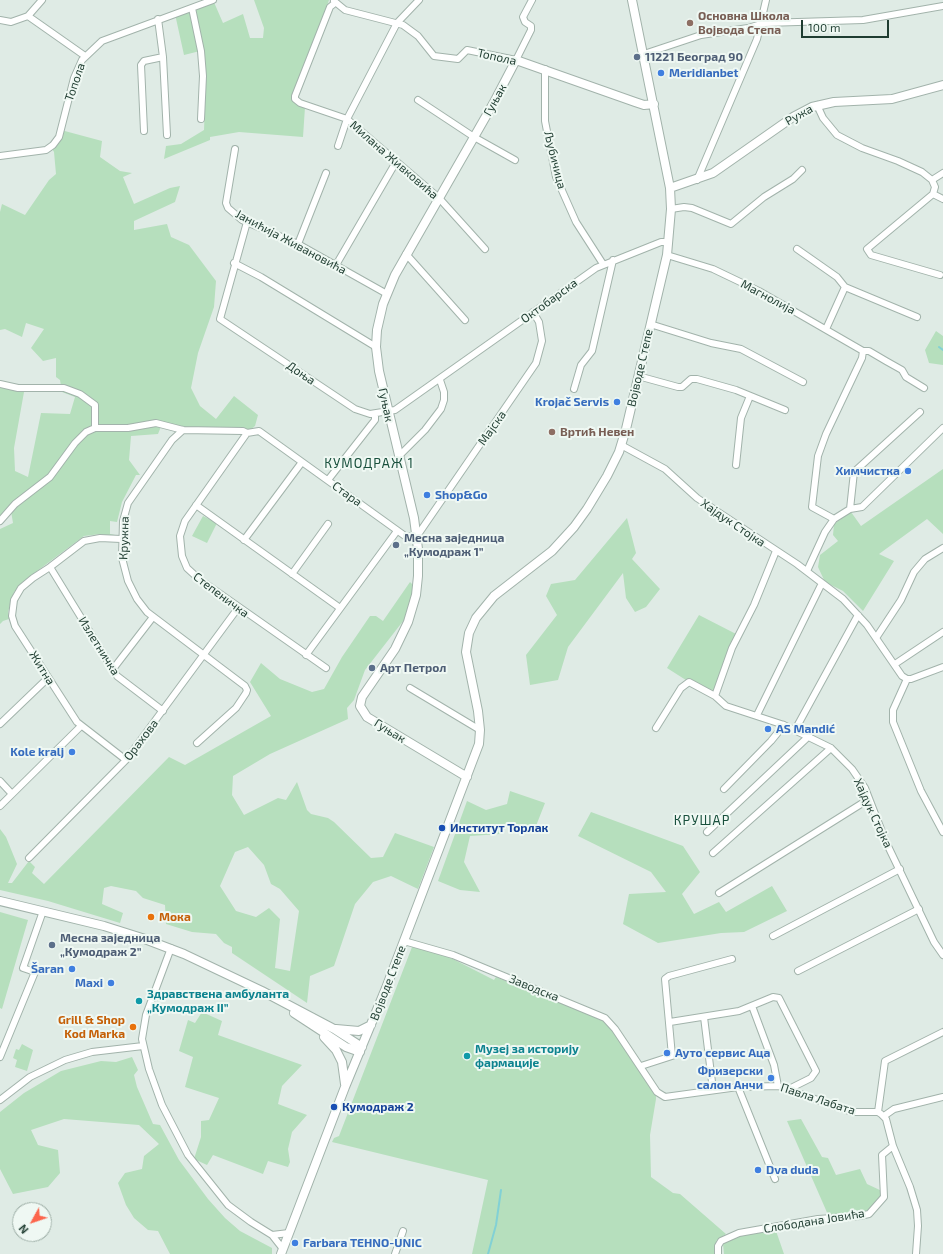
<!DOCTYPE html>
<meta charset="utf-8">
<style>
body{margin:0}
#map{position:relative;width:943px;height:1254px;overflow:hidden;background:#dfebe5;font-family:"Exo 2",sans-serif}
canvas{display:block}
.north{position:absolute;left:12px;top:1202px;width:40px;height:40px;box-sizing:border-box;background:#eff8f3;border:1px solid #9cada5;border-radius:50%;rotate:230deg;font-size:11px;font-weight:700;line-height:16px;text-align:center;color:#1f3d31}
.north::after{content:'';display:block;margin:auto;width:14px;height:18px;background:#fc654c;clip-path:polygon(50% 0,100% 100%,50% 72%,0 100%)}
.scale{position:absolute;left:801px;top:20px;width:88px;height:18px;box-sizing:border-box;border:2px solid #1f3d31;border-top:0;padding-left:5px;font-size:12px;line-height:14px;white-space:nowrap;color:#1f3d31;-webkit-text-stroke:3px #eff8f3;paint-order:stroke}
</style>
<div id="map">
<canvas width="943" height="1254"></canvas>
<div class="north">N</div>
<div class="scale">100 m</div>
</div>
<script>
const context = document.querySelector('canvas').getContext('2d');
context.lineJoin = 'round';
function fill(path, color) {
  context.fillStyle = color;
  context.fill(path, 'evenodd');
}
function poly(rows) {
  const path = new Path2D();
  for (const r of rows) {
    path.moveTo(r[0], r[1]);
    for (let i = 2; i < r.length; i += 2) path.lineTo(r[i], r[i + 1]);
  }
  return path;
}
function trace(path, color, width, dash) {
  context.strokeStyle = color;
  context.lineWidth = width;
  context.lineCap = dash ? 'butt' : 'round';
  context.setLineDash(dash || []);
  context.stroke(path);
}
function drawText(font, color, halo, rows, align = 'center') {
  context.font = font + ' "Exo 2",sans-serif';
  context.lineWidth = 4;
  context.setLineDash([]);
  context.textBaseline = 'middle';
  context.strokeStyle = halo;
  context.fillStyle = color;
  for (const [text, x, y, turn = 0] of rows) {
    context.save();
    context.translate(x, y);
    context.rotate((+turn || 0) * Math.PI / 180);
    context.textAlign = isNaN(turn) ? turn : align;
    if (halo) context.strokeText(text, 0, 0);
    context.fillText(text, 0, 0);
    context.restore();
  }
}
fill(poly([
 [213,0,223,23,243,14,250,38,263,38,264,28,254,0,329,0,297,100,305,107,303,137,239,132,210,137,210,140,164,159,166,146,181,144,204,130,206,76,204,50,184,55,175,14],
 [61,130,102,141,100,157,120,171,132,173,123,177,134,204,170,188,180,186,175,202,134,221,134,230,167,224,171,237,189,245,216,281,214,307,198,353,191,388,200,406,216,419,234,396,258,415,255,426,250,430,192,430,162,424,158,434,131,436,129,460,140,475,136,475,122,502,117,522,110,521,110,534,115,535,115,537,100,534,84,536,29,577,14,592,8,612,9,619,3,621,0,624,0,529,13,523,11,511,13,501,0,520,0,385,24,392,14,448,15,471,28,477,41,413,70,414,75,397,62,392,60,380,56,377,56,358,43,361,31,348,44,329,26,323,22,337,5,329,0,330,0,212,2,204,25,215,49,180,56,174,54,152,51,147],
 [936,331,943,336,943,365,929,363,925,350],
 [943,469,943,534,927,519,879,554,894,561,863,611,843,591,825,582,818,567,820,555,838,541,833,535,834,524,851,512,861,526],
 [203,516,217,523,207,543,192,536],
 [627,518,636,553,632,559,660,589,646,607,635,612,626,598,623,573,568,647,558,680,530,685,526,655,557,615,546,596,551,584,575,580],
 [410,582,414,586,407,616,365,670,354,700,347,708,348,719,270,754,233,776,232,795,244,815,278,798,286,800,297,782,307,810,311,814,328,818,334,822,371,858,383,857,395,833,434,847,418,889,391,876,373,882,355,904,334,966,310,976,307,1003,232,953,232,947,224,943,216,934,192,932,166,924,165,905,143,898,136,891,111,886,104,888,102,904,123,913,120,923,48,901,0,890,0,829,6,837,17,864,8,883,12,883,29,861,35,867,32,873,44,884,169,757,185,765,271,716,250,682,261,663,280,679,312,692,324,689,342,657,370,616,376,616,383,621],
 [248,847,264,865,271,884,280,889,299,911,290,971,275,968,280,919,269,908,256,917,236,911,220,886,235,852],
 [699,615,738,635,715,693,689,682,667,668],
 [510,791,545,803,534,831,511,823,500,834,470,836,464,862,480,892,460,890,438,881,467,801,486,810,507,804],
 [591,812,683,846,700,872,682,894,694,914,719,902,726,912,772,886,787,911,744,932,721,933,658,943,623,924,629,894,666,892,651,872,578,836],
 [0,912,28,920,2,1009,0,1008],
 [412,947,443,954,494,980,496,977,532,992,534,990,608,1023,656,1094,656,1099,650,1135,651,1177,673,1193,680,1194,726,1234,716,1241,717,1250,721,1254,472,1254,488,1180,332,1142,334,1138,339,1136],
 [202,1012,222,1021,218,1035,302,1065,282,1086,278,1104,307,1115,292,1132,288,1149,290,1162,288,1167,268,1161,263,1174,213,1155,207,1165,194,1159,201,1137,201,1121,209,1120,219,1098,185,1087,193,1057,179,1051,188,1020,195,1023],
 [22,1044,33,1050,27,1071,15,1067,17,1060,13,1058,16,1049,19,1050],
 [132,1057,138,1070,134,1075,137,1087,153,1124,160,1125,179,1160,208,1199,225,1218,240,1231,272,1248,272,1254,170,1254,158,1231,148,1230,134,1218,126,1205,118,1183,125,1173,142,1169,144,1156,159,1144,139,1125,64,1119,31,1130,38,1145,58,1150,60,1173,48,1187,13,1194,0,1169,0,1112,24,1093,61,1071,101,1061,116,1062],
 [801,1119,822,1157,828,1158,836,1175,860,1169,867,1184,884,1192,871,1212,829,1217,787,1121],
 [775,1228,784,1254,724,1254,723,1244,729,1240,729,1236]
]), '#b6dfbd');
trace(poly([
 [939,347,943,350],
 [488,1254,496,1225,501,1190]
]), '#82d1d5', 2);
const minor = poly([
 [334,1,345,10,403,25,418,36,434,56,458,59,467,50,516,60,531,30,531,26,525,22,523,17,532,0],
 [335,3,330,7,295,96,295,99,300,103,347,119,439,198,485,249],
 [192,8,201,51,203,76,201,119],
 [28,16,85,56],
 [158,19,163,57,167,135],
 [0,20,11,22,28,16,42,0],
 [644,54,701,35,748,28,765,23,863,20,943,6],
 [545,69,545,121,556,177,576,222,603,264],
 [418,100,474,137,515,160],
 [817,105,823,118,837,135,862,148,898,161,922,172,932,180,935,187,933,194],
 [144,131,141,65,144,61,163,57],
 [338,146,347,119,397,23,419,0],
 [235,149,226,203,228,208,242,220,298,244,387,294],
 [0,156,46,150,53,145,59,137,74,78,82,60,102,41,213,0],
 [697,180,757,39,766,0],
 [932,180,943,173],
 [933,194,867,249,871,255,940,275],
 [933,194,943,199],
 [671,209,684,207,692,208,731,224,764,197,793,179,802,170],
 [247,222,220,319,355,409,370,414,395,410,596,268,661,242,669,242],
 [298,244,326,173],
 [797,249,837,277,845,287,917,317],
 [406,254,465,320],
 [667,255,713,269,759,291,863,351,869,351,886,361,902,370,906,377,924,388],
 [234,263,261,277,376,347],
 [336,265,396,162],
 [650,324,711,343,741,349,803,382],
 [826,329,845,287],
 [638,376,678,387,682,387,691,379,697,379,736,390,785,410],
 [0,384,18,388,64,388,80,394,95,405,95,428],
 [574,389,581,365,592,351,613,260],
 [183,430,172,440,128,503,123,521,122,558,128,581,137,599,147,612,245,686,247,690,246,693,236,708,197,743],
 [247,433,185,521,180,536,182,556,187,568,199,579,326,668],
 [621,445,665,469,697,498,797,564,843,599,867,625,902,676,907,679],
 [399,456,425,430,441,409,444,400,444,392,440,380],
 [736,465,741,418,750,396],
 [328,480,371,425,375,420,375,414],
 [196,505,340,608],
 [850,509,854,472,920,412],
 [834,519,812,507,818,456,826,434,862,358,863,351],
 [0,521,15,504,50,477,75,443,86,432,95,428,128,428,156,423,183,430,243,431,247,433,259,431,405,536,417,536,536,363,542,341,539,322,533,312],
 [121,539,100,538,84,541,50,567,33,578,21,588,14,600,12,616,15,626,77,722,126,760],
 [244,540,302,462],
 [50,567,117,676,163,711],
 [807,571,825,532,834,519,850,509,862,507,943,428],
 [292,574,328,524],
 [876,638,901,600,914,572,925,559,943,548],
 [306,655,397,531],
 [895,664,943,632],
 [113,669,153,617],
 [907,679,893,710,893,722,921,791,943,832],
 [907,679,911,679,943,667],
 [410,688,480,730],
 [715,696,732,648,754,605,776,551],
 [757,715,822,583],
 [0,724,48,678],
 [656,728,681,688,689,682,715,696,726,706,784,725,831,748,852,769,865,788,886,842,934,942,943,955],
 [795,730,858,615],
 [0,781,12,794],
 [724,789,771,741,784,725],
 [0,806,81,726],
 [707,832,809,736],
 [713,853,831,748],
 [29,858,126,760,238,608],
 [719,893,869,799],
 [773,936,900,869],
 [404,941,453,955,605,1018,615,1029,657,1092,665,1097,738,1087,778,1086,852,1112,878,1112,881,1114,886,1119,893,1146,910,1187,917,1210,918,1226,916,1254],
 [171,948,146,1015,142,1039,149,1069,162,1105,188,1155,228,1205,251,1222,272,1235,289,1233],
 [798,971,919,909],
 [752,1006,774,1065,778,1086],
 [704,1017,713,1090],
 [670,1022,739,1011,773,997,779,998,816,1071,811,1078,789,1089],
 [0,1057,35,972,23,968,43,911],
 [641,1066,672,1056,665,979,669,976,732,959],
 [738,1087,775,1179],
 [0,1100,30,1077,65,1060,92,1052,143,1046],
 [878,1112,885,1061,943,1032],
 [884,1116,894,1109,943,1097],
 [272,1235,283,1249],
 [395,1254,403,1231],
 [718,1254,718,1246,721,1241,739,1233,818,1219,860,1216,869,1214,884,1197,882,1155,893,1146]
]);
const tertiary = poly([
 [670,188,713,173,793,117,812,107,834,102,892,99,943,85],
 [467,777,367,717,360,706,362,697,395,649,408,622,416,595,418,576,418,549,414,518,379,371,376,347,377,330,383,304,395,275,493,104,516,60,635,102,644,105,654,104],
 [0,901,104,926,142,938,184,954,262,991,334,1029,362,1047],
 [294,1013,346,1047,360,1052],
 [336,1029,359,1031,371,1025],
 [324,1037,336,1050,342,1062,345,1084],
 [281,1254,345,1087,386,988,479,744,480,730,478,711,466,652,469,633,476,618,494,596,552,551,574,527,587,509,607,476,619,452,626,429,667,255,671,209,670,188,632,0]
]);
trace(minor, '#a2b3ab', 8);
trace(tertiary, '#a2b3ab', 10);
trace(minor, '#fff', 6);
trace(tertiary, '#fff', 8);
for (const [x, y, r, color] of [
 [690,23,4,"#8d6e63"],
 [637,57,4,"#5c6f8a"],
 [661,73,4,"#3f7fe0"],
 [617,402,4,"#3f7fe0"],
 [552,432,4,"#8d6e63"],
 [908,471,4,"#3f7fe0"],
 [427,495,4,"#3f7fe0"],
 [396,545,4,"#5c6f8a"],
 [372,668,4,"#5c6f8a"],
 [768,729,4,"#3f7fe0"],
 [72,752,4,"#3f7fe0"],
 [442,828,4,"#1a4fb4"],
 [151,917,4,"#e8710a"],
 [52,945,4,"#5c6f8a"],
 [72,969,4,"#3f7fe0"],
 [111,983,4,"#3f7fe0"],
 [139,1001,4,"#0f9aa8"],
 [133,1027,4,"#e8710a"],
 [667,1053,4,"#3f7fe0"],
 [467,1056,4,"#0f9aa8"],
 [771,1078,4,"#3f7fe0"],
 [334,1107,4,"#1a4fb4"],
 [758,1170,4,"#3f7fe0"],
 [295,1243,4,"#3f7fe0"]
]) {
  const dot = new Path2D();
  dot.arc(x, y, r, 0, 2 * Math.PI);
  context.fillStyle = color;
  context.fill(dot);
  trace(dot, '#eff8f3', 1.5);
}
drawText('bold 12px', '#785e54', '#eff8f3', [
 ["Основна Школа",698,16],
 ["Војвода Степа",698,30],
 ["Вртић Невен",560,432]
], 'left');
drawText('12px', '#1f3d31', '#eff8f3', [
 ["Топола",497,57,13],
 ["Топола",75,82,-71],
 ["Гуњак",495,100,-61],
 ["Ружа",799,115,-29],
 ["Милана Живковића",394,160,41],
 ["Љубичица",555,160,76],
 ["Јанићија Живановића",291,242,28],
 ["Магнолија",768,297,28],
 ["Октобарска",549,301,-36],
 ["Војводе Степе",640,368,-77],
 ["Доња",301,373,34],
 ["Гуњак",386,405,78],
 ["Мајска",492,428,-55],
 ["Стара",347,494,36],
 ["Хајдук Стојка",733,523,34],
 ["Кружна",124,538,-88],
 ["Степеничка",221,595,37],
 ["Излетничка",99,646,58],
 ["Житна",42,668,58],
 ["Гуњак",390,731,32],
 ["Орахова",141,740,-53],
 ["Хајдук Стојка",873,813,65],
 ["Војводе Степе",388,983,-69],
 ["Заводска",534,988,22],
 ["Павла Лабата",818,1099,18],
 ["Слободана Јовића",814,1221,-9]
]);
drawText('bold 12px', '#4e5e75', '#eff8f3', [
 ["11221 Београд 90",645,57],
 ["Месна заједница",404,538],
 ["„Кумодраж 1”",404,552],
 ["Арт Петрол",380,668],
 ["Месна заједница",60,938],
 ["„Кумодраж 2”",60,952]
], 'left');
drawText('bold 12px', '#366cbe', '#eff8f3', [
 ["Meridianbet",669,73],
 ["Krojač Servis",609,402,"right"],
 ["Химчистка",900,471,"right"],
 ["Shop&Go",435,495],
 ["AS Mandić",776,729],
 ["Kole kralj",64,752,"right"],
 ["Šaran",64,969,"right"],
 ["Maxi",103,983,"right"],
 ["Ауто сервис Аца",675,1053],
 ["Фризерски",763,1071,"right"],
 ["салон Анчи",763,1085,"right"],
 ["Dva duda",766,1170],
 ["Farbara TEHNO-UNIC",303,1243]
], 'left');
drawText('bold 12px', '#164399', '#eff8f3', [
 ["Институт Торлак",450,828],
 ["Кумодраж 2",342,1107]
], 'left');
drawText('bold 12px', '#c56008', '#eff8f3', [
 ["Мока",159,917],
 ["Grill & Shop",125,1020,"right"],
 ["Kod Marka",125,1034,"right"]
], 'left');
drawText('bold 12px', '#0d838f', '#eff8f3', [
 ["Здравствена амбуланта",147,994],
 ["„Кумодраж II”",147,1008],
 ["Музеј за историју",475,1049],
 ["фармације",475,1063]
], 'left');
context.letterSpacing = '1px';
drawText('13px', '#19503d', '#eff8f3', [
 ["КУМОДРАЖ 1",369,464],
 ["КРУШАР",702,821]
]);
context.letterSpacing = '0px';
</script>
